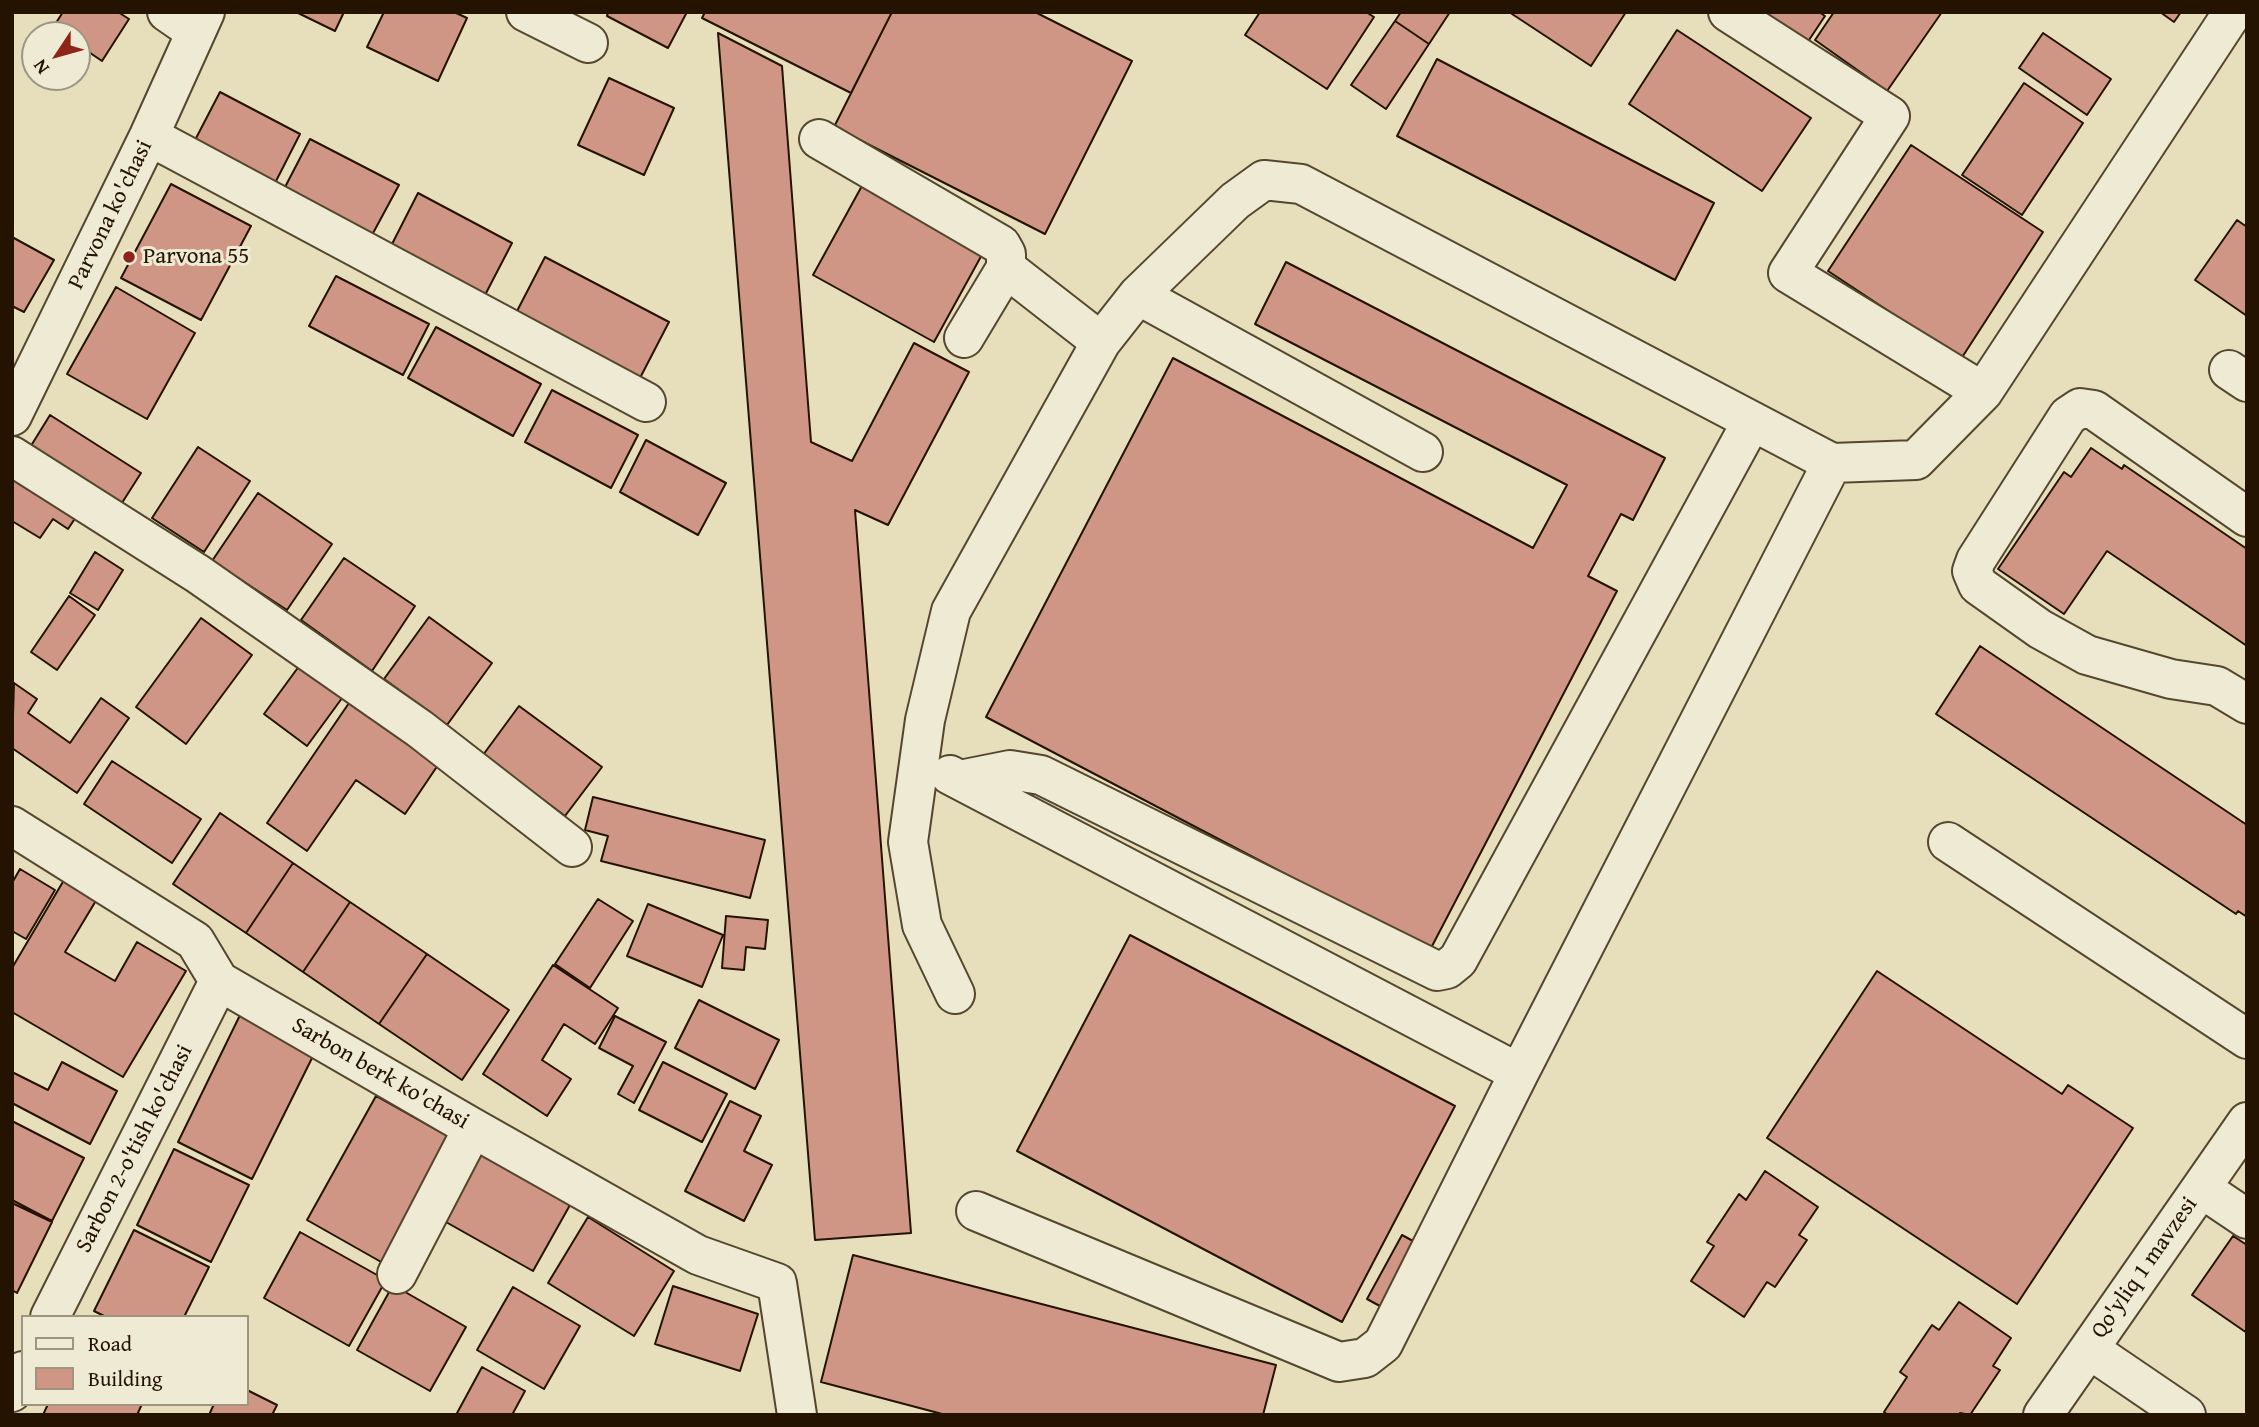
<!DOCTYPE html>
<style>
body{margin:0}
#map{position:relative;width:2259px;height:1427px;overflow:hidden;background:#e7debb;font-family:"Gentium Book Plus",serif}
canvas{display:block}
.frame{position:absolute;inset:0;border:14px solid #241300;pointer-events:none}
.legend{position:absolute;left:21px;top:1315px;width:228px;height:91px;box-sizing:border-box;background:#efead3;border:2px solid #9e947f;margin:0;padding:9px 12px;list-style:none;font-size:21px;color:#241300}
.legend li{display:flex;align-items:center;gap:14px;height:35px}
.legend b{width:35px;border:2px solid #9e947f}
.north{position:absolute;left:21px;top:21px;width:70px;height:70px;box-sizing:border-box;background:#efead3;border:2px solid #9e947f;border-radius:50%;rotate:234deg;font-size:19px;font-weight:700;line-height:28px;text-align:center;color:#241300}
.north::after{content:'';display:block;margin:auto;width:24px;height:32px;background:#8f2418;clip-path:polygon(50% 0,100% 100%,50% 72%,0 100%)}
</style>
<div id="map">
<canvas width="2259" height="1427"></canvas>
<div class="frame"></div>
<ul class="legend">
<li><b style="height:9px;background:#efead3"></b>Road</li>
<li><b style="height:19px;background:#cf9685"></b>Building</li>
</ul>
<div class="north">N</div>
</div>
<script>
const context = document.querySelector('canvas').getContext('2d');
context.lineJoin = 'round';
function fill(path, color) {
  context.fillStyle = color;
  context.fill(path, 'evenodd');
}
function poly(rows) {
  const path = new Path2D();
  for (const r of rows) {
    path.moveTo(r[0], r[1]);
    for (let i = 2; i < r.length; i += 2) path.lineTo(r[i], r[i + 1]);
  }
  return path;
}
function trace(path, color, width, dash) {
  context.strokeStyle = color;
  context.lineWidth = width;
  context.lineCap = dash ? 'butt' : 'round';
  context.setLineDash(dash || []);
  context.stroke(path);
}
function drawText(font, color, halo, rows, align = 'center') {
  context.font = font + ' "Gentium Book Plus",serif';
  context.lineWidth = 6;
  context.setLineDash([]);
  context.textBaseline = 'middle';
  context.strokeStyle = halo;
  context.fillStyle = color;
  for (const [text, x, y, turn = 0] of rows) {
    context.save();
    context.translate(x, y);
    context.rotate((+turn || 0) * Math.PI / 180);
    context.textAlign = isNaN(turn) ? turn : align;
    if (halo) context.strokeText(text, 0, 0);
    context.fillText(text, 0, 0);
    context.restore();
  }
}
const building = poly([
 [63,12,118,12,129,19,102,61,77,44,77,35,62,35,52,29,63,12],
 [296,12,344,12,335,31,296,12],
 [384,12,454,12,467,18,438,81,367,47,384,12],
 [608,12,687,12,668,48,607,16,608,12],
 [705,12,892,12,851,93,702,18,705,12],
 [892,12,1035,12,1132,61,1045,234,834,127,892,12],
 [1260,12,1366,12,1374,17,1327,89,1245,35,1260,12],
 [1401,12,1450,12,1429,44,1395,21,1401,12],
 [1509,12,1626,12,1591,66,1509,12],
 [1769,12,1819,12,1825,16,1807,43,1767,16,1769,12],
 [1834,12,1942,12,1887,91,1815,40,1834,12],
 [2160,12,2181,12,2174,22,2160,12],
 [1395,21,1429,44,1386,109,1351,85,1395,21],
 [1677,30,1811,118,1762,191,1629,104,1677,30],
 [718,33,782,66,811,442,852,461,914,343,969,372,888,525,855,510,911,1233,815,1240,718,33],
 [2043,33,2111,79,2087,115,2019,68,2043,33],
 [1437,59,1714,203,1675,280,1397,136,1437,59],
 [609,78,674,108,644,175,578,145,609,78],
 [2024,83,2083,123,2022,215,1962,175,2024,83],
 [220,92,300,134,274,185,194,142,220,92],
 [310,139,399,185,372,235,284,189,310,139],
 [1911,145,2043,232,1961,359,1828,271,1911,145],
 [171,184,251,226,201,320,121,278,171,184],
 [863,184,984,251,934,342,813,275,863,184],
 [418,193,512,243,484,297,390,248,418,193],
 [2237,220,2247,227,2247,316,2195,280,2237,220],
 [12,237,54,260,24,312,12,306,12,237],
 [545,257,669,322,640,378,516,313,545,257],
 [1286,262,1665,458,1633,520,1621,514,1588,576,1617,591,1430,950,986,717,1173,358,1533,548,1567,485,1255,324,1286,262],
 [336,276,429,324,403,375,309,326,336,276],
 [116,287,195,333,147,419,67,374,116,287],
 [436,327,541,384,513,436,408,378,436,327],
 [552,390,638,435,611,488,525,442,552,390],
 [50,415,141,473,120,506,29,449,50,415],
 [646,440,726,483,698,535,620,492,646,440],
 [198,447,250,481,204,552,152,518,198,447],
 [2091,448,2122,469,2124,465,2247,549,2247,646,2107,551,2064,614,1998,569,2064,472,2071,477,2091,448],
 [12,471,78,514,68,529,53,519,40,538,12,521,12,471],
 [258,493,332,544,287,610,212,561,258,493],
 [95,552,123,570,98,610,70,593,95,552],
 [344,558,415,606,372,671,301,620,344,558],
 [69,596,95,615,57,670,31,652,69,596],
 [429,617,492,663,447,725,384,679,429,617],
 [201,618,252,655,186,744,136,707,201,618],
 [1980,646,2247,825,2247,917,2238,911,2236,914,1936,714,1980,646],
 [305,658,348,690,307,746,264,714,305,658],
 [14,683,37,699,28,713,70,743,101,698,129,718,77,793,12,748,14,683],
 [349,703,438,765,405,814,356,780,307,851,267,823,349,703],
 [519,706,602,767,565,816,483,755,519,706],
 [112,761,201,819,172,863,84,804,112,761],
 [593,797,765,840,750,898,601,861,608,836,585,830,593,797],
 [220,813,293,863,246,933,173,884,220,813],
 [293,863,350,902,303,972,246,933,293,863],
 [20,869,55,890,26,939,12,931,12,883,20,869],
 [64,880,97,899,65,952,115,981,137,942,186,971,123,1077,12,1012,12,968,64,880],
 [598,899,633,921,590,988,555,964,598,899],
 [350,902,427,954,379,1024,303,972,350,902],
 [648,904,723,935,702,987,627,956,648,904],
 [726,916,768,920,765,949,746,947,744,970,722,968,726,916],
 [1130,935,1455,1106,1342,1322,1017,1151,1130,935],
 [427,954,509,1010,462,1080,379,1024,427,954],
 [553,965,618,1008,595,1044,564,1024,542,1060,571,1079,547,1116,483,1074,553,965],
 [1877,971,2062,1094,2068,1085,2133,1128,2017,1304,1767,1138,1877,971],
 [699,1000,779,1040,755,1089,675,1048,699,1000],
 [242,1011,317,1048,252,1179,178,1142,242,1011],
 [615,1016,666,1042,634,1103,618,1094,633,1066,599,1048,615,1016],
 [62,1062,117,1091,90,1144,12,1103,12,1072,48,1090,62,1062],
 [663,1062,727,1094,702,1142,639,1110,663,1062],
 [376,1096,460,1143,390,1267,307,1220,376,1096],
 [730,1101,761,1116,744,1151,772,1165,744,1221,685,1191,730,1101],
 [12,1121,84,1158,52,1221,12,1200,12,1121],
 [174,1149,249,1185,211,1262,137,1225,174,1149],
 [474,1151,570,1205,533,1271,437,1217,474,1151],
 [1765,1171,1818,1207,1799,1235,1807,1240,1775,1287,1767,1282,1744,1317,1691,1281,1714,1246,1707,1242,1739,1194,1746,1200,1765,1171],
 [12,1203,52,1222,17,1293,12,1290,12,1203],
 [588,1217,674,1271,634,1336,548,1283,588,1217],
 [134,1230,209,1267,184,1317,106,1317,94,1311,134,1230],
 [300,1232,386,1280,349,1346,264,1298,300,1232],
 [1402,1235,1424,1247,1389,1311,1367,1299,1402,1235],
 [2233,1236,2247,1245,2247,1333,2192,1295,2233,1236],
 [853,1255,1276,1365,1263,1415,946,1415,821,1382,853,1255],
 [393,1285,466,1327,430,1391,357,1350,393,1285],
 [673,1286,758,1314,740,1371,655,1344,673,1286],
 [513,1287,580,1326,544,1389,477,1350,513,1287],
 [1959,1302,2011,1338,1993,1366,2000,1370,1970,1415,1960,1413,1959,1415,1888,1415,1884,1412,1907,1377,1900,1372,1932,1325,1939,1330,1959,1302],
 [482,1367,525,1391,512,1415,456,1415,482,1367],
 [247,1390,277,1405,272,1415,209,1415,214,1404,247,1404,247,1390],
 [48,1404,142,1404,137,1415,43,1415,48,1404]
]);
fill(building, '#cf9685');
trace(building, '#241300', 2);
const minor = poly([
 [167,12,196,32],
 [526,12,588,43],
 [1728,12,1890,116,1788,273,1983,392,2233,12],
 [149,136,646,402],
 [819,139,1001,245,1006,254,1006,268],
 [1138,295,1423,452],
 [964,338,1006,268,1101,342],
 [2229,370,2247,382],
 [12,416,149,136,205,12],
 [12,456,198,574,420,729,572,847],
 [2247,517,2094,410,2080,408,2068,416,1976,560,1972,571,1978,585,2040,629,2087,655,2171,679,2217,686,2247,704],
 [950,775,1519,1073],
 [960,780,1010,770,1041,775,1437,971,1447,969,1458,960,1752,421],
 [12,826,195,941,219,981,473,1128,698,1255,777,1283,797,1415],
 [1948,842,2247,1039],
 [955,994,922,925,908,842,925,720,951,611,1101,342,1138,295,1235,201,1264,180,1301,184,1832,463],
 [2201,1188,2247,1219],
 [976,1211,1339,1362,1365,1358,1383,1344,1519,1073,1832,463,1916,460,1983,392],
 [397,1274,473,1128],
 [50,1317,219,981],
 [2089,1349,2186,1415],
 [12,1392,23,1371],
 [2043,1415,2247,1122]
]);
trace(minor, '#55462f', 42);
trace(minor, '#efead3', 38);
for (const [x, y, r, color] of [
 [129,257,7,"#8f2418"]
]) {
  const dot = new Path2D();
  dot.arc(x, y, r, 0, 2 * Math.PI);
  context.fillStyle = color;
  context.fill(dot);
  trace(dot, '#efead3', 2.5);
}
drawText('23px', '#241300', '#efead3', [
 ["Parvona ko'chasi",111,215,-64],
 ["Sarbon berk ko'chasi",380,1074,30],
 ["Sarbon 2-o'tish ko'chasi",135,1149,-63],
 ["Qo'yliq 1 mavzesi",2145,1268,-55]
]);
drawText('23px', '#241300', '#efead3', [
 ["Parvona 55",143,257]
], 'left');
</script>
